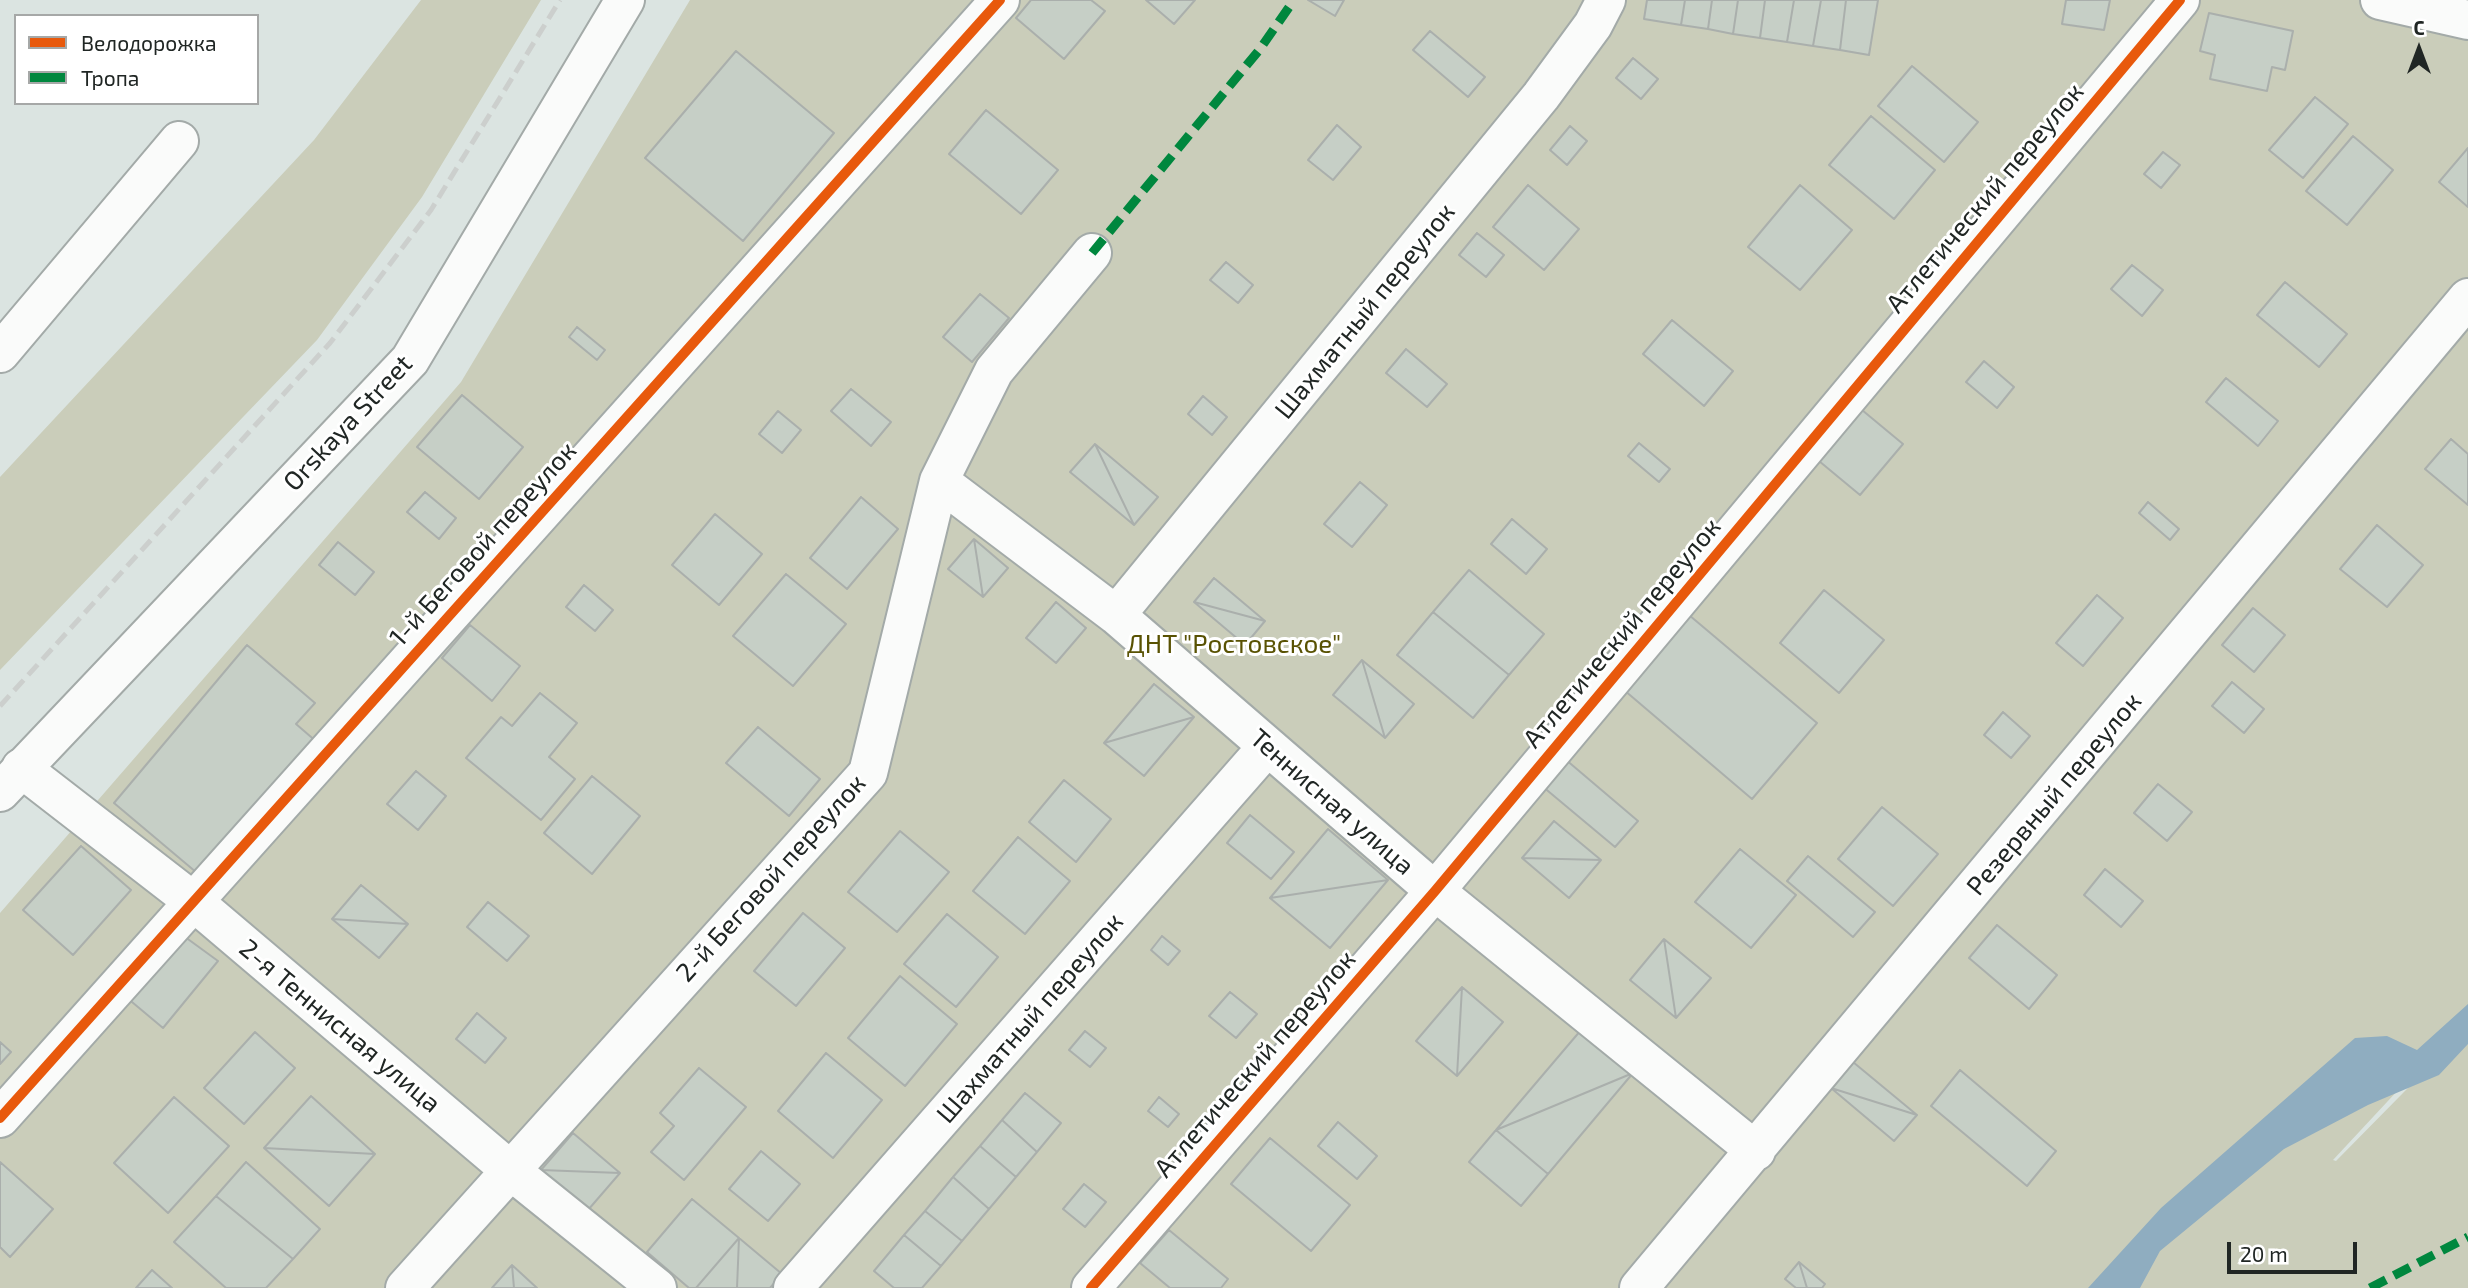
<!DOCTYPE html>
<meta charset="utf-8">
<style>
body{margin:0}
#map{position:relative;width:2468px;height:1288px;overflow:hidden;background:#dbe4e1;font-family:"Exo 2",sans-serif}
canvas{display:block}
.legend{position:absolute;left:14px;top:14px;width:245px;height:91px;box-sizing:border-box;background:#fff;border:2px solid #a6a8a7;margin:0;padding:9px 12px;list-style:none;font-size:21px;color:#202624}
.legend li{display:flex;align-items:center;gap:14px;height:35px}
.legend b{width:35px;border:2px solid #a6a8a7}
.north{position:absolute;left:2384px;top:14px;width:70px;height:70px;-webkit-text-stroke:5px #fff;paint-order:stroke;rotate:0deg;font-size:19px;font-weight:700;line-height:28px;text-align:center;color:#202624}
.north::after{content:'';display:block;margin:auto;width:24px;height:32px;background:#202624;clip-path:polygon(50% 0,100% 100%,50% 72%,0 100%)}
.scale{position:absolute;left:2227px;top:1242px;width:130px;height:32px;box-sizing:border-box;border:4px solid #202624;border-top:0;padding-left:9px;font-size:21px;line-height:24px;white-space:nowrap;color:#202624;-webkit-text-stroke:5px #fff;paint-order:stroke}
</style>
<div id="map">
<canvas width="2468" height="1288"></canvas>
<ul class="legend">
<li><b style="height:9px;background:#e8590c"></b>Велодорожка</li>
<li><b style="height:9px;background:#00873e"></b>Тропа</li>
</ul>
<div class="north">С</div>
<div class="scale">20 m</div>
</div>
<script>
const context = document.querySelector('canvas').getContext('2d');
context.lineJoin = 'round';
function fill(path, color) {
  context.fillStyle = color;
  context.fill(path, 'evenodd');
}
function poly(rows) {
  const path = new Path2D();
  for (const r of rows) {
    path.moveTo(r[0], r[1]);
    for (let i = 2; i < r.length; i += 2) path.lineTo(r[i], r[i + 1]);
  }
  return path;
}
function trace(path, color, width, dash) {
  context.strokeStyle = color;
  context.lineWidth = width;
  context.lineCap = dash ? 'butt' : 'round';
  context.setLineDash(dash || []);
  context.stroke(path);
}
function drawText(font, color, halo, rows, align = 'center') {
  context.font = font + ' "Exo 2",sans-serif';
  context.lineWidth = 6;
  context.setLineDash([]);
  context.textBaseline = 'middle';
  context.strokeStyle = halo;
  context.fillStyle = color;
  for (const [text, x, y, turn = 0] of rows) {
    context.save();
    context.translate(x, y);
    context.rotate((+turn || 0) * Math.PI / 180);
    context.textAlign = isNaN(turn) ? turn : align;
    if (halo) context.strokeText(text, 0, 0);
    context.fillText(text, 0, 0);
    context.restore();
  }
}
fill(poly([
 [421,0,541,0,422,197,317,340,0,670,0,477,314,140],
 [690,0,2468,0,2468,1015,2333,1160,2336,1161,2468,1027,2468,1288,0,1288,0,913,461,382]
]), '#cacdba');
fill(poly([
 [2468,1004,2468,1044,2439,1075,2368,1105,2284,1149,2160,1251,2140,1288,2088,1288,2161,1208,2355,1038,2387,1036,2417,1050]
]), '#8fadc0');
const building = poly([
 [1031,0,1091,0,1105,11,1064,59,1016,18,1031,0],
 [1146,0,1195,0,1174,24,1146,0],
 [1308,0,1344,0,1335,16,1308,0],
 [1647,0,1685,0,1681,25,1644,19,1647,0],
 [1685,0,1712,0,1708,29,1681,25,1685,0],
 [1712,0,1738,0,1733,34,1708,29,1712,0],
 [1738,0,1765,0,1760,38,1733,34,1738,0],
 [1765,0,1794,0,1787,42,1760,38,1765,0],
 [1794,0,1821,0,1813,46,1787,42,1794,0],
 [1821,0,1846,0,1840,50,1813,46,1821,0],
 [1846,0,1878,0,1869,55,1840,50,1846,0],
 [2066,0,2110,0,2104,30,2062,24,2066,0],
 [2209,13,2293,31,2285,70,2272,67,2267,91,2210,79,2215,55,2200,51,2209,13],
 [1430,31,1485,77,1468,97,1413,50,1430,31],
 [736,51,834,133,743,241,645,158,736,51],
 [1633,58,1658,79,1641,99,1616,78,1633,58],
 [1912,66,1978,122,1944,162,1878,106,1912,66],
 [2315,97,2348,124,2303,178,2269,150,2315,97],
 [986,110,1058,170,1021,214,949,154,986,110],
 [1871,116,1935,170,1894,219,1829,165,1871,116],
 [1337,125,1361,147,1333,180,1308,160,1337,125],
 [1570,126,1587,141,1567,165,1550,150,1570,126],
 [2353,136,2393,170,2347,225,2306,191,2353,136],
 [2468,148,2468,207,2439,182,2468,148],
 [2163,152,2180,165,2161,188,2144,174,2163,152],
 [1528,185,1579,229,1544,270,1493,227,1528,185],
 [1800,185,1852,230,1800,290,1748,247,1800,185],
 [1477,233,1504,255,1486,277,1459,255,1477,233],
 [1226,262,1253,285,1238,303,1210,280,1226,262],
 [2132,265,2163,290,2142,316,2111,289,2132,265],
 [2285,282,2347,334,2319,367,2257,315,2285,282],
 [980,294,1009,318,972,362,943,337,980,294],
 [1672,320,1733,371,1704,406,1643,354,1672,320],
 [577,327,605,350,597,360,569,337,577,327],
 [1406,349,1447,384,1427,407,1386,373,1406,349],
 [1984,361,2014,387,1997,408,1966,382,1984,361],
 [2226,378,2278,421,2258,446,2206,402,2226,378],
 [851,389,891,422,871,446,831,411,851,389],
 [462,395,523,447,479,499,417,447,462,395],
 [1203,396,1227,417,1212,435,1188,414,1203,396],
 [1862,410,1903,444,1860,495,1819,461,1862,410],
 [778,411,801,430,782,453,759,434,778,411],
 [2451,439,2468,454,2468,505,2425,469,2451,439],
 [1639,443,1670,469,1659,482,1628,456,1639,443],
 [1095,444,1134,525,1070,472,1095,444],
 [1095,444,1158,497,1134,525,1095,444],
 [1360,482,1387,505,1352,547,1324,524,1360,482],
 [425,492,456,518,439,539,407,512,425,492],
 [861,497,898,529,847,589,810,558,861,497],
 [2148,502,2179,529,2170,540,2139,513,2148,502],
 [715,514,762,554,719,605,672,565,715,514],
 [1512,519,1547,549,1526,574,1491,544,1512,519],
 [2377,525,2423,565,2387,607,2340,569,2377,525],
 [974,539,1008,568,983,597,974,539],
 [974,539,983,597,948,569,974,539],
 [338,542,374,572,355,595,319,565,338,542],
 [1469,570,1544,634,1509,675,1433,612,1469,570],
 [786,574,846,624,793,686,733,636,786,574],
 [1214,578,1265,621,1194,602,1214,578],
 [584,585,613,610,595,631,566,607,584,585],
 [1824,590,1884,640,1839,693,1780,643,1824,590],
 [2097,595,2123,618,2083,666,2056,643,2097,595],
 [1056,602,1086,628,1056,663,1026,638,1056,602],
 [1194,602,1265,621,1245,645,1194,602],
 [2253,608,2285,635,2254,672,2222,645,2253,608],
 [1433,612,1509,675,1473,718,1397,655,1433,612],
 [1689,615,1817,723,1752,799,1624,690,1689,615],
 [470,625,520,666,492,701,442,658,470,625],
 [247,645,315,703,296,724,318,743,203,878,114,803,247,645],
 [1362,660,1414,704,1385,738,1362,660],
 [1362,660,1385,738,1333,695,1362,660],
 [2232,682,2264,709,2244,733,2212,706,2232,682],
 [1154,684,1194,717,1104,743,1154,684],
 [540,693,577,723,549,757,575,779,541,820,466,758,501,717,512,726,540,693],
 [2003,712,2030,736,2011,758,1984,735,2003,712],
 [1194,717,1144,776,1104,743,1194,717],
 [758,727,820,779,789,816,726,763,758,727],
 [1565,759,1638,821,1615,847,1542,786,1565,759],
 [416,771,446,796,418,830,387,804,416,771],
 [592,776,640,816,592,874,544,833,592,776],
 [1064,780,1111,819,1076,862,1029,822,1064,780],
 [2158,784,2192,812,2167,841,2134,813,2158,784],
 [1882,807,1938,854,1893,906,1838,859,1882,807],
 [1250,815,1294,852,1271,879,1227,843,1250,815],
 [1554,821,1601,860,1522,858,1554,821],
 [1328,829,1388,880,1270,898,1328,829],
 [900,831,949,872,897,932,848,892,900,831],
 [1018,837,1070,881,1025,934,973,891,1018,837],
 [81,846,131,890,73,955,23,910,81,846],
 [1740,849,1796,895,1751,948,1695,902,1740,849],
 [1808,856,1875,912,1853,937,1787,881,1808,856],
 [1522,858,1601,860,1569,898,1522,858],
 [2105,869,2143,901,2121,927,2084,895,2105,869],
 [1388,880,1330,948,1270,898,1388,880],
 [361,885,408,924,332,919,361,885],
 [488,902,529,936,507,961,467,927,488,902],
 [803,913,845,948,796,1006,754,971,803,913],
 [947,914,998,957,956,1007,904,964,947,914],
 [332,919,408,924,379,958,332,919],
 [1997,925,2057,975,2029,1009,1969,958,1997,925],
 [181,934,218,961,163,1028,126,997,181,934],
 [1162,936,1180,951,1168,965,1151,950,1162,936],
 [1664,939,1711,978,1676,1018,1664,939],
 [1664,939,1676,1018,1630,980,1664,939],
 [900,976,957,1024,905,1086,848,1038,900,976],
 [1462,987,1503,1022,1457,1076,1462,987],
 [1462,987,1457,1076,1416,1041,1462,987],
 [1230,992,1257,1014,1236,1038,1209,1016,1230,992],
 [477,1013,506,1038,485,1063,456,1039,477,1013],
 [1581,1030,1633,1073,1496,1130,1581,1030],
 [1085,1031,1106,1048,1090,1067,1069,1050,1085,1031],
 [255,1032,295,1068,244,1124,204,1088,255,1032],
 [0,1042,11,1052,0,1064,0,1042],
 [826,1053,882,1100,833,1158,778,1111,826,1053],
 [1853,1062,1917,1115,1831,1088,1853,1062],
 [699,1068,746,1107,684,1180,651,1152,674,1126,660,1113,699,1068],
 [1960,1070,2056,1151,2027,1186,1931,1106,1960,1070],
 [1633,1073,1548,1174,1496,1130,1633,1073],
 [1831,1088,1917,1115,1894,1141,1831,1088],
 [1025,1093,1061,1123,1037,1152,1002,1120,1025,1093],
 [311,1096,375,1154,264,1148,311,1096],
 [174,1097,229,1146,168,1213,114,1163,174,1097],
 [1159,1097,1179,1114,1168,1127,1148,1111,1159,1097],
 [1002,1120,1037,1152,1016,1177,980,1146,1002,1120],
 [1338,1122,1377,1156,1357,1179,1318,1146,1338,1122],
 [1496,1130,1548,1174,1521,1206,1469,1162,1496,1130],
 [573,1133,620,1173,541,1170,573,1133],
 [1270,1138,1350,1205,1311,1251,1231,1184,1270,1138],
 [980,1146,1016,1177,989,1209,953,1177,980,1146],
 [264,1148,375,1154,329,1206,264,1148],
 [761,1151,800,1184,768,1221,729,1189,761,1151],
 [0,1162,53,1209,10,1257,0,1247,0,1162],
 [246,1162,320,1229,293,1259,216,1196,246,1162],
 [541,1170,620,1173,588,1210,541,1170],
 [953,1177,989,1209,962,1241,925,1211,953,1177],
 [1084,1184,1106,1202,1085,1227,1063,1209,1084,1184],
 [216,1196,293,1259,266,1288,226,1288,174,1242,216,1196],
 [692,1199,739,1238,696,1288,689,1288,647,1252,692,1199],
 [925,1211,962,1241,941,1266,904,1235,925,1211],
 [1169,1230,1228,1279,1221,1288,1170,1288,1140,1263,1169,1230],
 [904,1235,941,1266,922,1288,894,1288,874,1271,904,1235],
 [739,1238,782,1274,770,1288,737,1288,739,1238],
 [739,1238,737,1288,696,1288,739,1238],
 [1799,1262,1825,1284,1822,1288,1807,1288,1799,1262],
 [1799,1262,1807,1288,1796,1288,1785,1279,1799,1262],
 [512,1265,514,1288,492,1288,512,1265],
 [512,1265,537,1288,514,1288,512,1265],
 [152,1270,172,1288,136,1288,152,1270]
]);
fill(building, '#c6cfc6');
trace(building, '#aaafac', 2);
const minor = poly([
 [2380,0,2468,20],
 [0,353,179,141],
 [939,481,1116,615,1435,891,1756,1151],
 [1116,615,1541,96,1593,25,1606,0],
 [21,768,194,902,510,1170,657,1288],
 [0,1118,1000,0],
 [405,1288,868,773,939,481,994,371,1092,253],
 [793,1288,1267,747],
 [1091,1288,1435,891,2180,0],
 [1639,1288,2468,298]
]);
const major = poly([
 [0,792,410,360,625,0]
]);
trace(minor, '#a3aaa8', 42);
trace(major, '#a3aaa8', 42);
trace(minor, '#fafbfa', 38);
trace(major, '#fafbfa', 38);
trace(poly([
 [0,706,330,343,431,210,560,0]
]), '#cccfcd', 5, [14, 7]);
trace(poly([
 [1092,253,1260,49,1294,0],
 [2370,1288,2468,1237]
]), '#00873e', 9, [18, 9]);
trace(poly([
 [0,1118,1000,0],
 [1091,1288,1435,891,2180,0]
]), '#e8590c', 10);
drawText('26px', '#202624', '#fff', [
 ["Атлетический переулок",1985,198,-50],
 ["Шахматный переулок",1365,311,-51],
 ["Orskaya Street",348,423,-47],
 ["1-й Беговой переулок",483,544,-48],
 ["Атлетический переулок",1622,633,-50],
 ["Резервный переулок",2054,794,-50],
 ["Теннисная улица",1332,802,41],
 ["2-й Беговой переулок",771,878,-48],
 ["Шахматный переулок",1030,1018,-49],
 ["2-я Теннисная улица",340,1026,40],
 ["Атлетический переулок",1255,1064,-49]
]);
drawText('26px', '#595203', '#fff', [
 ["ДНТ \"Ростовское\"",1234,644]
]);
</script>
